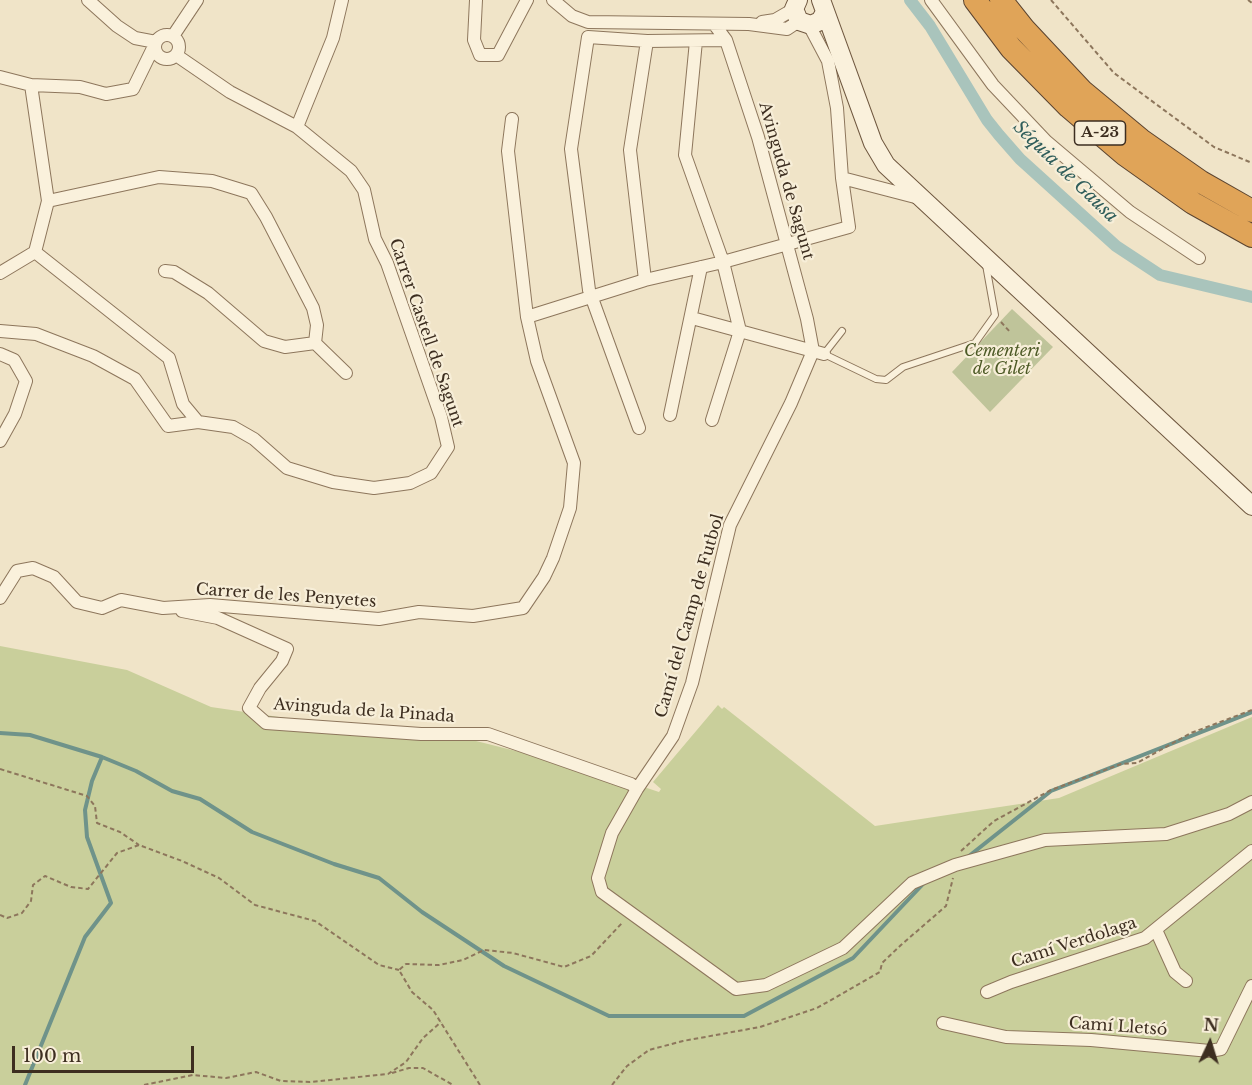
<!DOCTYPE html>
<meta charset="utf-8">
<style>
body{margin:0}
#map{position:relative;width:1252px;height:1085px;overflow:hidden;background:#f0e4c8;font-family:"Libre Baskerville",serif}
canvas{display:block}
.north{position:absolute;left:1180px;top:1013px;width:60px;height:60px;-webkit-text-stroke:4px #f7eed8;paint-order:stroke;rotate:4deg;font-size:16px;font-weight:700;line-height:24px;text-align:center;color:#3d2e20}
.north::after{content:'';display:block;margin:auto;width:21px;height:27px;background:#3d2e20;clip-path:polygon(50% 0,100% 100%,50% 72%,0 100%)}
.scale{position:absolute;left:12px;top:1046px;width:182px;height:27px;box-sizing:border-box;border:3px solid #3d2e20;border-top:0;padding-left:8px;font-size:18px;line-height:21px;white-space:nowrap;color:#3d2e20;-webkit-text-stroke:4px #f7eed8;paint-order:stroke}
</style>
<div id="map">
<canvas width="1252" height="1085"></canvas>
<div class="north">N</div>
<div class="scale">100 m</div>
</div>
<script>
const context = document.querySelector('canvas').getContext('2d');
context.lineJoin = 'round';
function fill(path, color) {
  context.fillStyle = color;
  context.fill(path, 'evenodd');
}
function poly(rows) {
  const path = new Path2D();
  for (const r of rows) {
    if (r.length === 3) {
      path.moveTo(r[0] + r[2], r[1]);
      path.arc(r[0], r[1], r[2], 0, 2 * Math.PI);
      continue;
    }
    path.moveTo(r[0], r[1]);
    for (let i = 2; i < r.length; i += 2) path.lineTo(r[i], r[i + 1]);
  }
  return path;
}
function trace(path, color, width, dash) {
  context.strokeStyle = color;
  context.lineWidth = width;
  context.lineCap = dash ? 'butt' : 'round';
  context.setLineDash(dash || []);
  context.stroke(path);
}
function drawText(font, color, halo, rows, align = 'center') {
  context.font = font + ' "Libre Baskerville",serif';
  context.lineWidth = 4.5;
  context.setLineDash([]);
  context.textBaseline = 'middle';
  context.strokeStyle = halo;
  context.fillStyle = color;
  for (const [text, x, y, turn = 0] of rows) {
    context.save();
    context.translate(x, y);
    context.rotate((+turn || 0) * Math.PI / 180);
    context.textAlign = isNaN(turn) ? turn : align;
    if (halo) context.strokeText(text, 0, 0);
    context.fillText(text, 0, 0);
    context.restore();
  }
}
fill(poly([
 [0,646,127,670,211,707,374,731,448,734,596,771,659,792,661,789,653,782,718,705,722,709,724,707,875,826,1059,798,1252,717,1252,1085,0,1085]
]), '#c9cf9b');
fill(poly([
 [1012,309,1053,347,990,412,952,372]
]), '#bfc49a');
trace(poly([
 [0,733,30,735,102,757,136,771,172,791,200,799,252,832,334,864,379,878,422,912,504,966,609,1016,744,1016,853,958,924,883],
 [969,856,1051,791,1252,712],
 [25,1085,85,937,111,903,87,837,85,810,92,781,102,757]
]), '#6f938a', 4);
trace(poly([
 [910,0,930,26,987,120,999,135,1020,159,1116,246,1160,275,1252,297]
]), '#a9c4bc', 12);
const lane = poly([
 [842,331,824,354,876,379,886,380,903,367,975,343,995,315,986,265]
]);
const street = poly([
 [476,0,474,40,480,55,498,55,527,0],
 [553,0,572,16,588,22,749,24,787,29,799,21],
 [931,0,993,85,1046,141,1130,212,1199,258],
 [762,22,775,20,794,9],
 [714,24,726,40,758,137,807,319,813,351,791,403,730,525,692,683,673,736,637,789,612,833,598,878,602,892,736,989,766,985,843,948,912,883,955,865,1045,840,1166,834,1229,814,1252,802],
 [167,47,12],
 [173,36,197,0],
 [696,41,685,155,723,262,740,331,712,420],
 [0,77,31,85,80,87,106,94,133,89,156,42,135,38,117,26,88,0],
 [297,127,333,38,342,0],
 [842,178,919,198],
 [48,201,159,177,212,181,251,193,266,217,313,308,317,325,315,343,285,347,264,341,208,293,174,272,165,271],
 [35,252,169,358,183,404,198,422,233,427,254,439,287,468,333,482,374,488,410,483,431,473,448,447,441,417,387,263,375,239,364,190,351,171,297,127,230,92,176,55],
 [0,273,35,252,48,201,31,85],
 [645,280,630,150,647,41],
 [527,317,645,280,723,262,849,227,842,178,837,108,828,61,809,25],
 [692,318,824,354],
 [0,331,36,334,93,356,135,379,168,426,198,422],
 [315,343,346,373],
 [0,354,14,360,26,381,15,414,0,441],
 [670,415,701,267],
 [639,428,589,290,571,149,588,37,647,41,726,40],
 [0,598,17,571,33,568,54,577,77,602,102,608,121,600,163,608,210,605,379,619,419,612,473,616,523,608,544,577,553,558,570,508,574,463,537,361,527,317,508,151,512,119],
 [182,611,218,618,287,649,282,661,260,688,249,708,266,723,421,734,488,734,631,784,637,789],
 [1156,930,1175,972,1186,981],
 [987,992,1011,982,1145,938,1252,851],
 [943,1023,1006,1037,1091,1040,1210,1051,1221,1049,1252,986]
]);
const secondary = poly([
 [798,0,794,9,799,21,811,25,820,21,825,12],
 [821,0,873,143,886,165,1252,506]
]);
const highway = poly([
 [975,0,1011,48,1069,107,1124,154,1193,203,1252,236],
 [1001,0,1024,29,1082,91,1141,140,1201,182,1252,211]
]);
trace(lane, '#8d765c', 8);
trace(street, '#8d765c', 14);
trace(secondary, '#6f573f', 20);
trace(highway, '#5b4430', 24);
trace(poly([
 [1051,0,1114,73,1214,147,1252,163],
 [1248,0,1252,3],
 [1001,322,1011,333],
 [0,769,87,796,95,806,97,823,120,832,139,845],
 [961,851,994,821,1051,790,1121,764,1137,763,1191,733,1252,710],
 [0,915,7,918,22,913,31,901,33,885,45,876,71,887,88,889,117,853,139,845,182,861,219,878,255,905,315,921,379,965,399,970],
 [392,1073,409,1068,423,1068,453,1085],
 [144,1085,193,1075,226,1078,256,1072,281,1081,310,1082,388,1074,406,1062,423,1038,441,1022],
 [480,1085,433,1010,412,992,399,970,406,964,439,965,463,960,484,950,513,953,564,967,591,956,623,922],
 [612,1085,627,1066,649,1050,683,1041,760,1027,817,1008,880,972,882,963,901,945,946,906,953,878]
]), '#8d765c', 2, [4.5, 3]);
trace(lane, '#faf1dc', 6);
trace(street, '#faf1dc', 12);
trace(secondary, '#faf1dc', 18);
trace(highway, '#e0a458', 22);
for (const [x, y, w] of [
 [1100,133,51]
]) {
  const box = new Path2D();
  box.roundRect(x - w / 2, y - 12, w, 24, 4.5);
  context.fillStyle = '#f7eed8';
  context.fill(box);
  trace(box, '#3d2e20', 1.5);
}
drawText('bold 15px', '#3d2e20', null, [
 ["A-23",1100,133]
]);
drawText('16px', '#3d2e20', '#f7eed8', [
 ["Avinguda de Sagunt",786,181,74],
 ["Carrer Castell de Sagunt",426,333,71],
 ["Carrer de les Penyetes",286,596,4],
 ["Camí del Camp de Futbol",690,616,-74],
 ["Avinguda de la Pinada",364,711,4],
 ["Camí Verdolaga",1074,943,-18],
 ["Camí Lletsó",1118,1027,4]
]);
drawText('italic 16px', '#4d5a26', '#f7eed8', [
 ["Cementeri",1002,351],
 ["de Gilet",1002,369]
]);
drawText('italic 18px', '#2f5d5a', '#f7eed8', [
 ["Séquia de Gausa",1065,172,44]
]);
</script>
